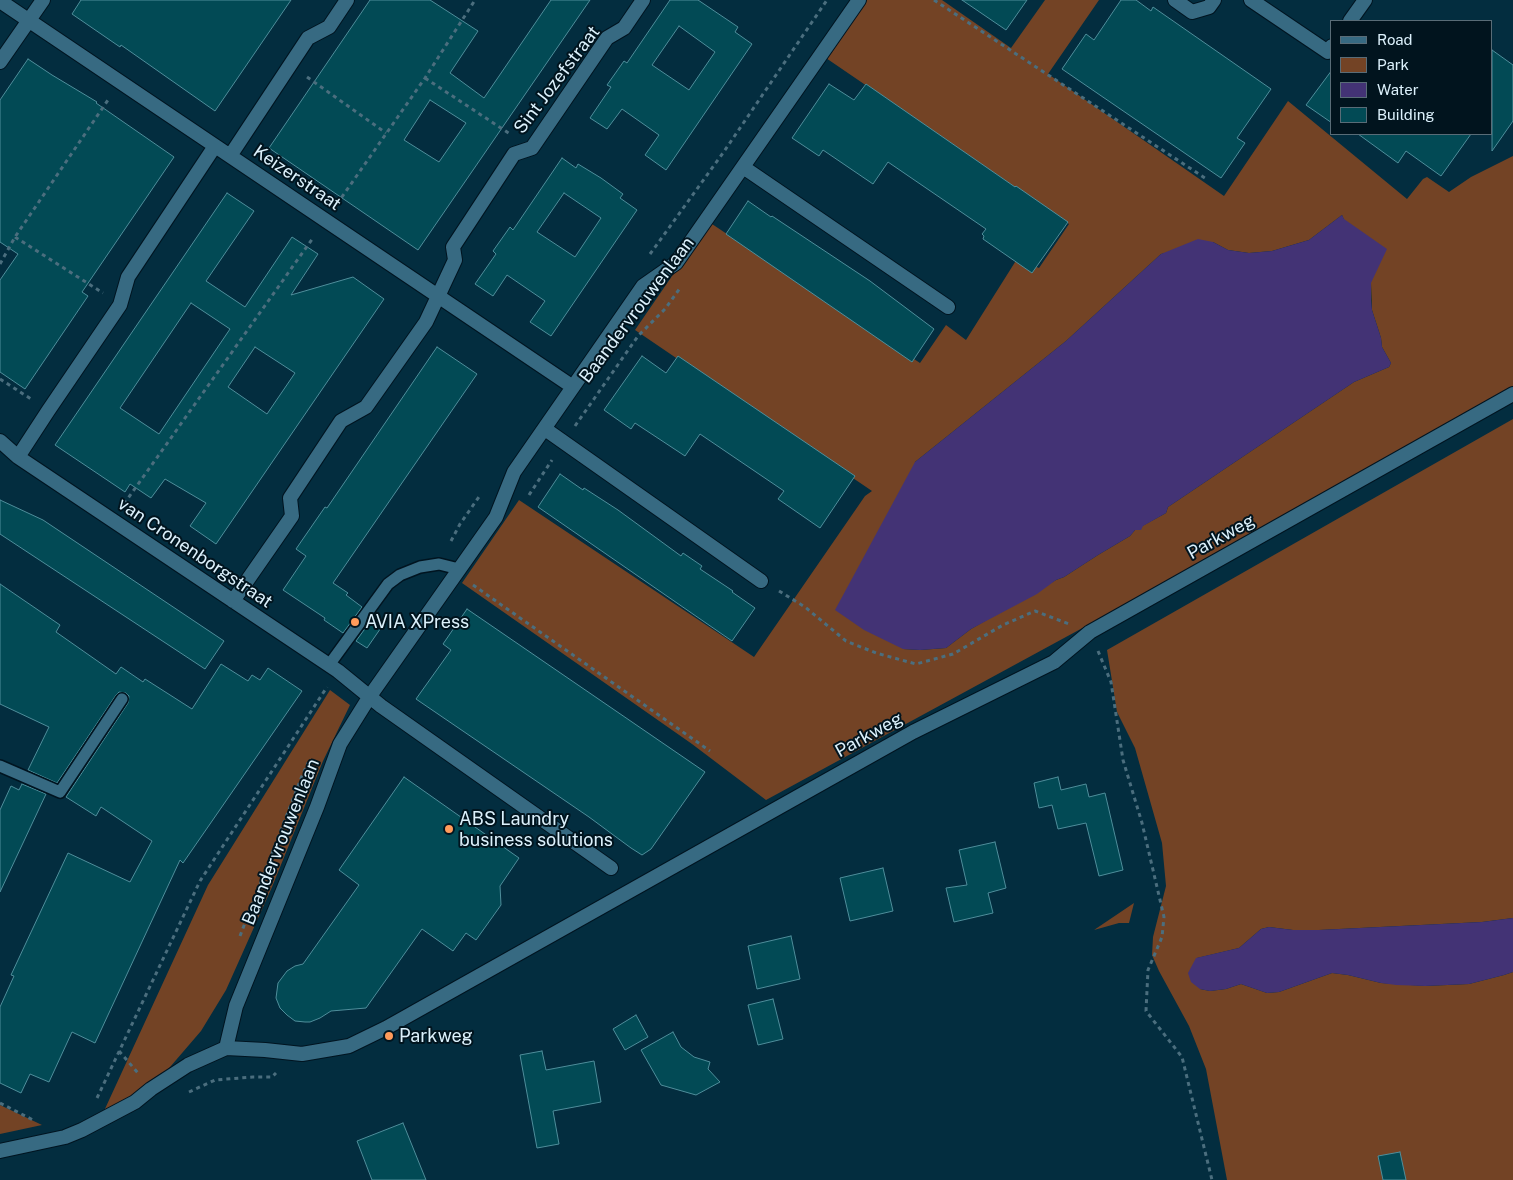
<!DOCTYPE html>
<style>
body{margin:0}
#map{position:relative;width:1513px;height:1180px;overflow:hidden;background:#032d3f;font-family:"Public Sans",sans-serif}
canvas{display:block}
.legend{position:absolute;left:1330px;top:20px;width:162px;height:115px;box-sizing:border-box;background:#01141e;border:1px solid #596c77;margin:0;padding:6px 9px;list-style:none;font-size:15px;color:#dcf1fc}
.legend li{display:flex;align-items:center;gap:10px;height:25px}
.legend b{width:25px;border:1px solid #596c77}
</style>
<div id="map">
<canvas width="1513" height="1180"></canvas>
<ul class="legend">
<li><b style="height:6px;background:#376a82"></b>Road</li>
<li><b style="height:14px;background:#734325"></b>Park</li>
<li><b style="height:14px;background:#433375"></b>Water</li>
<li><b style="height:14px;background:#024a55"></b>Building</li>
</ul>
</div>
<script>
const context = document.querySelector('canvas').getContext('2d');
context.lineJoin = 'round';
function fill(path, color) {
  context.fillStyle = color;
  context.fill(path, 'evenodd');
}
function poly(rows) {
  const path = new Path2D();
  for (const r of rows) {
    path.moveTo(r[0], r[1]);
    for (let i = 2; i < r.length; i += 2) path.lineTo(r[i], r[i + 1]);
  }
  return path;
}
function trace(path, color, width, dash) {
  context.strokeStyle = color;
  context.lineWidth = width;
  context.lineCap = dash ? 'butt' : 'round';
  context.setLineDash(dash || []);
  context.stroke(path);
}
function drawText(font, color, halo, rows, align = 'center') {
  context.font = font + ' "Public Sans",sans-serif';
  context.lineWidth = 4;
  context.setLineDash([]);
  context.textBaseline = 'middle';
  context.strokeStyle = halo;
  context.fillStyle = color;
  for (const [text, x, y, turn = 0] of rows) {
    context.save();
    context.translate(x, y);
    context.rotate((+turn || 0) * Math.PI / 180);
    context.textAlign = isNaN(turn) ? turn : align;
    if (halo) context.strokeText(text, 0, 0);
    context.fillText(text, 0, 0);
    context.restore();
  }
}
fill(poly([
 [861,0,942,0,1011,48,1045,0,1099,0,1048,74,1224,196,1288,101,1407,199,1423,179,1427,177,1449,192,1471,177,1513,156,1513,388,1445,431,766,800,692,744,462,583,519,500,754,657,865,496,872,491,635,330,709,222,920,363,946,325,966,340,1017,259,1039,268,1069,224,823,56],
 [1342,215,1371,283,1372,310,1381,338,1382,347,1391,363,1389,367,1354,382,1168,507,1166,513,1135,530,1130,536,1098,555,1064,577,1056,580,971,629,946,648,920,650,903,649,915,462,1066,341,1161,254,1213,242,1228,250,1249,253,1272,251,1309,240],
 [1513,419,1513,918,1482,922,1319,930,1293,930,1269,927,1261,929,1239,948,1197,958,1200,989,1210,991,1226,989,1241,984,1267,993,1279,992,1332,973,1348,975,1381,983,1425,986,1469,984,1504,975,1513,972,1513,1180,1227,1180,1206,1069,1189,1026,1159,971,1152,955,1153,937,1166,886,1162,843,1135,748,1117,712,1107,650],
 [330,690,350,705,323,761,272,887,226,990,201,1031,158,1081,104,1111,208,885],
 [1134,903,1129,923,1119,923,1094,930],
 [0,1105,42,1125,0,1134]
]), '#734325');
fill(poly([
 [1342,215,1344,219,1387,249,1371,283,1371,300,1372,310,1381,338,1382,347,1391,363,1389,367,1354,382,1168,507,1166,513,1143,526,1141,530,1135,530,1130,536,1098,555,1064,577,1056,580,1037,594,971,629,946,648,920,650,903,649,864,630,835,610,915,462,1066,341,1161,254,1198,239,1213,242,1228,250,1249,253,1272,251,1309,240],
 [1513,918,1513,972,1504,975,1469,984,1425,986,1396,985,1381,983,1348,975,1332,973,1279,992,1267,993,1241,984,1226,989,1210,991,1200,989,1191,982,1188,973,1196,958,1239,948,1261,929,1269,927,1293,930,1319,930,1482,922]
]), '#433375');
const building = poly([
 [81,0,291,0,215,111,121,45,120,47,72,14,81,0],
 [370,0,430,0,478,31,450,73,484,98,551,0,590,0,418,250,269,148,370,0],
 [430,100,466,123,439,162,404,140,430,100],
 [670,0,698,0,738,27,735,32,752,44,666,170,645,155,659,135,622,109,607,129,590,118,611,87,607,85,624,61,627,63,670,0],
 [679,26,715,52,689,90,652,65,679,26],
 [962,0,1027,0,1006,30,962,0],
 [1121,0,1136,0,1151,11,1153,7,1271,89,1237,138,1245,143,1221,178,1062,69,1086,34,1094,40,1121,0],
 [1492,50,1513,65,1513,121,1492,151,1492,50],
 [28,59,52,75,97,102,96,103,174,157,82,292,88,296,25,389,0,372,0,280,18,254,0,242,0,100,28,59],
 [1332,70,1332,123,1306,105,1332,70],
 [829,84,854,100,866,84,1015,187,1016,186,1068,222,1032,273,983,239,984,236,982,234,986,229,888,162,873,184,823,150,819,156,792,138,829,84],
 [1358,134,1471,134,1441,176,1406,151,1398,163,1358,134],
 [562,158,576,168,578,164,601,178,623,194,620,198,637,210,551,336,530,322,545,301,507,275,493,296,475,284,496,254,493,251,510,227,513,230,562,158],
 [564,193,601,218,575,257,537,232,564,193],
 [227,193,254,211,206,281,245,307,292,237,318,254,291,295,353,277,384,299,216,544,190,526,206,503,165,479,151,498,130,484,125,492,55,445,227,193],
 [191,303,230,329,159,434,120,408,191,303],
 [255,347,295,373,267,414,228,387,255,347],
 [748,201,771,217,772,216,870,281,934,329,912,362,726,234,748,201],
 [437,347,477,374,333,583,348,593,346,595,362,607,343,633,324,620,325,618,283,590,306,556,296,549,325,507,327,508,437,347],
 [642,356,666,373,678,356,855,476,820,528,778,499,784,491,700,434,685,456,635,423,631,429,604,410,642,356],
 [560,474,583,490,584,488,618,510,681,556,683,553,702,566,700,569,733,591,732,592,755,608,732,641,538,507,560,474],
 [0,500,43,520,224,641,205,669,0,534,0,500],
 [0,584,60,625,56,632,116,674,121,667,143,682,145,679,192,709,221,664,248,681,252,675,260,680,268,668,302,691,183,863,180,860,95,1043,72,1032,49,1082,30,1074,21,1093,0,1083,0,1007,14,976,11,975,68,853,130,882,152,841,101,807,96,816,66,797,128,703,129,696,126,693,119,692,116,695,57,783,28,770,49,727,0,704,0,584],
 [467,609,705,772,651,849,642,855,631,848,589,817,416,699,451,650,443,644,467,609],
 [375,615,385,622,367,648,356,641,375,615],
 [404,777,519,858,500,886,501,905,476,940,466,933,453,951,422,929,366,1008,331,1011,320,1018,310,1022,305,1022,295,1021,287,1015,280,1008,276,998,278,983,287,971,295,966,303,964,359,885,339,870,404,777],
 [1058,777,1061,790,1086,784,1089,797,1105,793,1123,870,1099,876,1086,823,1058,829,1052,805,1039,808,1034,783,1058,777],
 [22,784,46,794,0,892,0,810,11,786,19,790,22,784],
 [995,842,1006,888,988,893,993,913,954,922,946,888,967,885,959,850,995,842],
 [883,868,893,911,850,921,840,878,883,868],
 [791,936,800,979,757,989,748,946,791,936],
 [773,999,783,1039,758,1045,748,1005,773,999],
 [636,1015,648,1037,625,1050,613,1029,636,1015],
 [673,1032,681,1047,694,1057,710,1062,708,1069,720,1082,696,1095,661,1085,641,1050,673,1032],
 [542,1051,546,1070,594,1061,601,1102,553,1111,559,1144,537,1148,520,1055,542,1051],
 [403,1123,426,1180,372,1180,357,1141,403,1123],
 [1400,1152,1406,1180,1383,1180,1378,1156,1400,1152]
]);
fill(building, '#024a55');
trace(building, '#4f8e9b', 1);
const service = poly([
 [329,665,388,584,400,575,420,567,439,564,459,569],
 [0,766,60,792,122,699]
]);
const minor = poly([
 [1175,0,1192,12,1209,7,1214,0],
 [1251,0,1328,52,1332,46],
 [0,1,573,387],
 [1350,21,1365,0],
 [0,62,43,0],
 [230,156,308,38,329,27,347,0],
 [743,167,948,307],
 [545,429,761,581],
 [0,441,18,457,338,671,381,706,611,868],
 [18,457,48,411,120,305,128,277,215,146],
 [233,601,292,516,290,498,341,421,366,407,426,322,455,260,453,247,514,154,532,148,607,38,624,28,643,0],
 [226,1048,236,1006,317,807,340,744,370,696,496,517,514,472,643,286,676,263,859,0],
 [0,1151,65,1137,82,1130,135,1102,151,1089,188,1065,226,1048,265,1050,302,1054,349,1046,386,1028,913,732,1054,662,1090,632,1513,394]
]);
trace(service, '#001420', 14);
trace(minor, '#001420', 16);
trace(poly([
 [934,0,1208,180],
 [307,77,386,133],
 [425,78,510,134],
 [337,204,425,78,475,0],
 [15,237,103,293],
 [650,254,723,153,827,0],
 [0,264,15,237,108,100],
 [0,379,31,399],
 [575,426,638,336,665,309,680,288],
 [529,495,552,460],
 [124,504,313,238],
 [451,541,460,524,481,494],
 [473,585,710,751],
 [779,591,805,607,846,641,876,653,916,664,953,654,1003,625,1035,611,1069,624],
 [1098,651,1111,682,1123,760,1142,823,1164,917,1162,937,1148,970,1146,1011,1182,1057,1212,1180],
 [240,936,302,776,308,763],
 [119,1051,138,1073],
 [189,1092,215,1080,253,1077,272,1077,276,1073],
 [97,1098,200,881,327,687],
 [0,1103,35,1121]
]), '#4b6e7e', 3, [4, 4]);
trace(service, '#376a82', 11);
trace(minor, '#376a82', 14);
for (const [x, y, r, color] of [
 [355,622,5,"#ff9b5b"],
 [449,829,5,"#ff9b5b"],
 [389,1036,5,"#ff9b5b"]
]) {
  const dot = new Path2D();
  dot.arc(x, y, r, 0, 2 * Math.PI);
  context.fillStyle = color;
  context.fill(dot);
  trace(dot, '#01141e', 2);
}
drawText('18px', '#dcf1fc', '#01141e', [
 ["Sint Jozefstraat",557,80,-53],
 ["Keizerstraat",297,178,34],
 ["Baandervrouwenlaan",637,310,-53],
 ["Parkweg",1221,537,-29],
 ["van Cronenborgstraat",195,553,34],
 ["Parkweg",869,735,-29],
 ["Baandervrouwenlaan",281,842,-68]
]);
drawText('18px', '#dcf1fc', '#01141e', [
 ["AVIA XPress",365,622],
 ["ABS Laundry",459,819],
 ["business solutions",459,840],
 ["Parkweg",399,1036]
], 'left');
</script>
